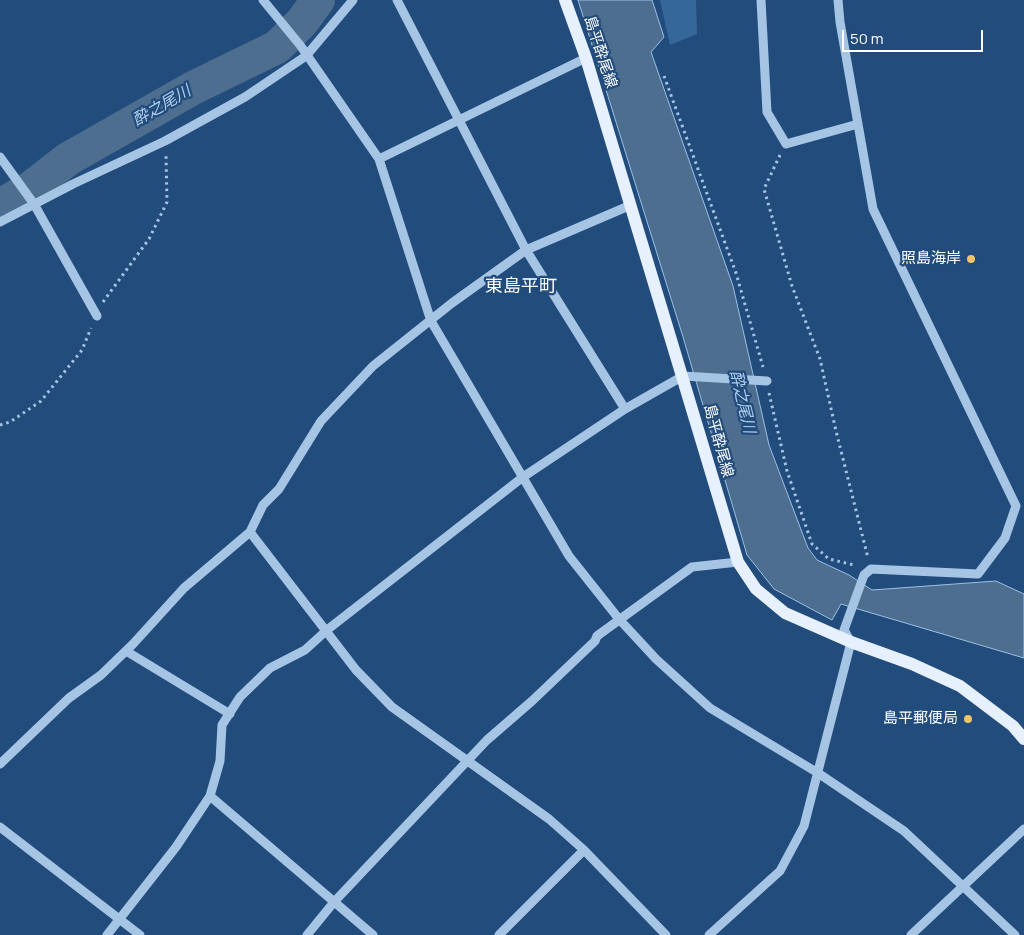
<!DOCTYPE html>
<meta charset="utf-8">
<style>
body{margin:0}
#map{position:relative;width:1024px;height:935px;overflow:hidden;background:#224c7c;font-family:Manrope,sans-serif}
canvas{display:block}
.scale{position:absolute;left:842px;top:30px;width:141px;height:22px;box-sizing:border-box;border:2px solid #fff;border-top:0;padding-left:6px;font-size:15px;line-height:18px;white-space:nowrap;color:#fff;-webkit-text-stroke:4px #224c7c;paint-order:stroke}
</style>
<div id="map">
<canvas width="1024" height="935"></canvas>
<div class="scale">50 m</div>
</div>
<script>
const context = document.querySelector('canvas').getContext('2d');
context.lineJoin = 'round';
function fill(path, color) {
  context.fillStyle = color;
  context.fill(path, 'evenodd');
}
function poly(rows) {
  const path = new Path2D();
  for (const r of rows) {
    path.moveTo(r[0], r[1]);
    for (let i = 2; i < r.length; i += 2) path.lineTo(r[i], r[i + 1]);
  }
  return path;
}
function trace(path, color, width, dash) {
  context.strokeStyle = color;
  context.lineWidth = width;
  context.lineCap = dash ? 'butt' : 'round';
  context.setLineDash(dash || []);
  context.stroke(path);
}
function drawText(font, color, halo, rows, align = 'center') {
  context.font = font + ' Manrope,"Noto Sans JP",sans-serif';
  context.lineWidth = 4.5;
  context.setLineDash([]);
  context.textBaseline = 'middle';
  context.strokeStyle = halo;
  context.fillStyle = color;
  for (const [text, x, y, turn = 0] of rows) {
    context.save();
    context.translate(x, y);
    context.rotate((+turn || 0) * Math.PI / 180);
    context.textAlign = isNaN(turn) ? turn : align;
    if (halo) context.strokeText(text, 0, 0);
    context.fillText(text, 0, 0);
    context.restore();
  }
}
fill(poly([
 [660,0,696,0,697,34,670,45]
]), '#36679a');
const water = poly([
 [578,0,652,0,664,37,651,52,733,286,769,445,808,548,817,560,849,575,872,590,996,581,1024,594,1024,658,841,604,832,620,774,589,747,555,683,337,578,0]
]);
fill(water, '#4e6e90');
trace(water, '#9ac0e7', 1);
trace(poly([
 [0,206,32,187,68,159,193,88,277,47,302,22,318,0]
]), '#4e6e90', 34);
trace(poly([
 [664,76,736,273,763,367],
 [780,155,764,189,792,286,820,359,836,431,868,558],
 [103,302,149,239,167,202,166,155],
 [769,393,787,471,812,544,829,559,854,565],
 [0,425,10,422,41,401,82,350,91,328]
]), '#a6c5e5', 3, [2.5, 4]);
trace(poly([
 [263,0,300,45,379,159,431,321,569,556,619,619,656,659,710,708,818,773,904,831,1015,935],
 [397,0,526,250,625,409],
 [761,0,767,112,786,144,858,124],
 [0,157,34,204,97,316],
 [379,159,586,58],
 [0,222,73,184,165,141,245,97,306,56,353,0],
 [250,532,356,670,392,707,549,819,584,850,666,935],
 [126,651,230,714],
 [0,764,69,698,101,675,133,644,184,588,250,532,263,505,279,489,321,421,373,366,452,303,526,250,631,205],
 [210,796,373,935],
 [0,827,140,935],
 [107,935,176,847,210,796,220,761,222,725,240,697,270,668,305,650,327,630,523,477,625,409,683,376,767,381],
 [307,935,334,902,487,740,532,701,595,641,597,636,692,567,738,562],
 [499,935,584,850],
 [709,935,780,871,804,826,851,642,844,630,864,575,871,569,978,574,1005,538,1016,506,873,209,840,22,838,0],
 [911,935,1024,829]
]), '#a6c5e5', 9);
trace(poly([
 [565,0,586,58,738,562,756,589,785,613,851,642,912,664,960,686,1013,726,1024,739]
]), '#e7f0fd', 12);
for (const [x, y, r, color] of [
 [971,259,5,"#f1c568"],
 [968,719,5,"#f1c568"]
]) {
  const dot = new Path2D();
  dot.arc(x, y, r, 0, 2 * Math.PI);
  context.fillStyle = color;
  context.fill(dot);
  trace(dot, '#224c7c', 2);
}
drawText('15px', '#fff', '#224c7c', [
 ["島平酔尾線",600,52,72],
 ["島平酔尾線",718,441,75]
]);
drawText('15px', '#fff', '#224c7c', [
 ["照島海岸",961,259],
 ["島平郵便局",958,719]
], 'right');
drawText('italic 16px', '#b1cfed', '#224c7c', [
 ["酔之尾川",162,106,-30],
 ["酔之尾川",742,402,77]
]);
drawText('18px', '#fff', '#224c7c', [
 ["東島平町",521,287]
]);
</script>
